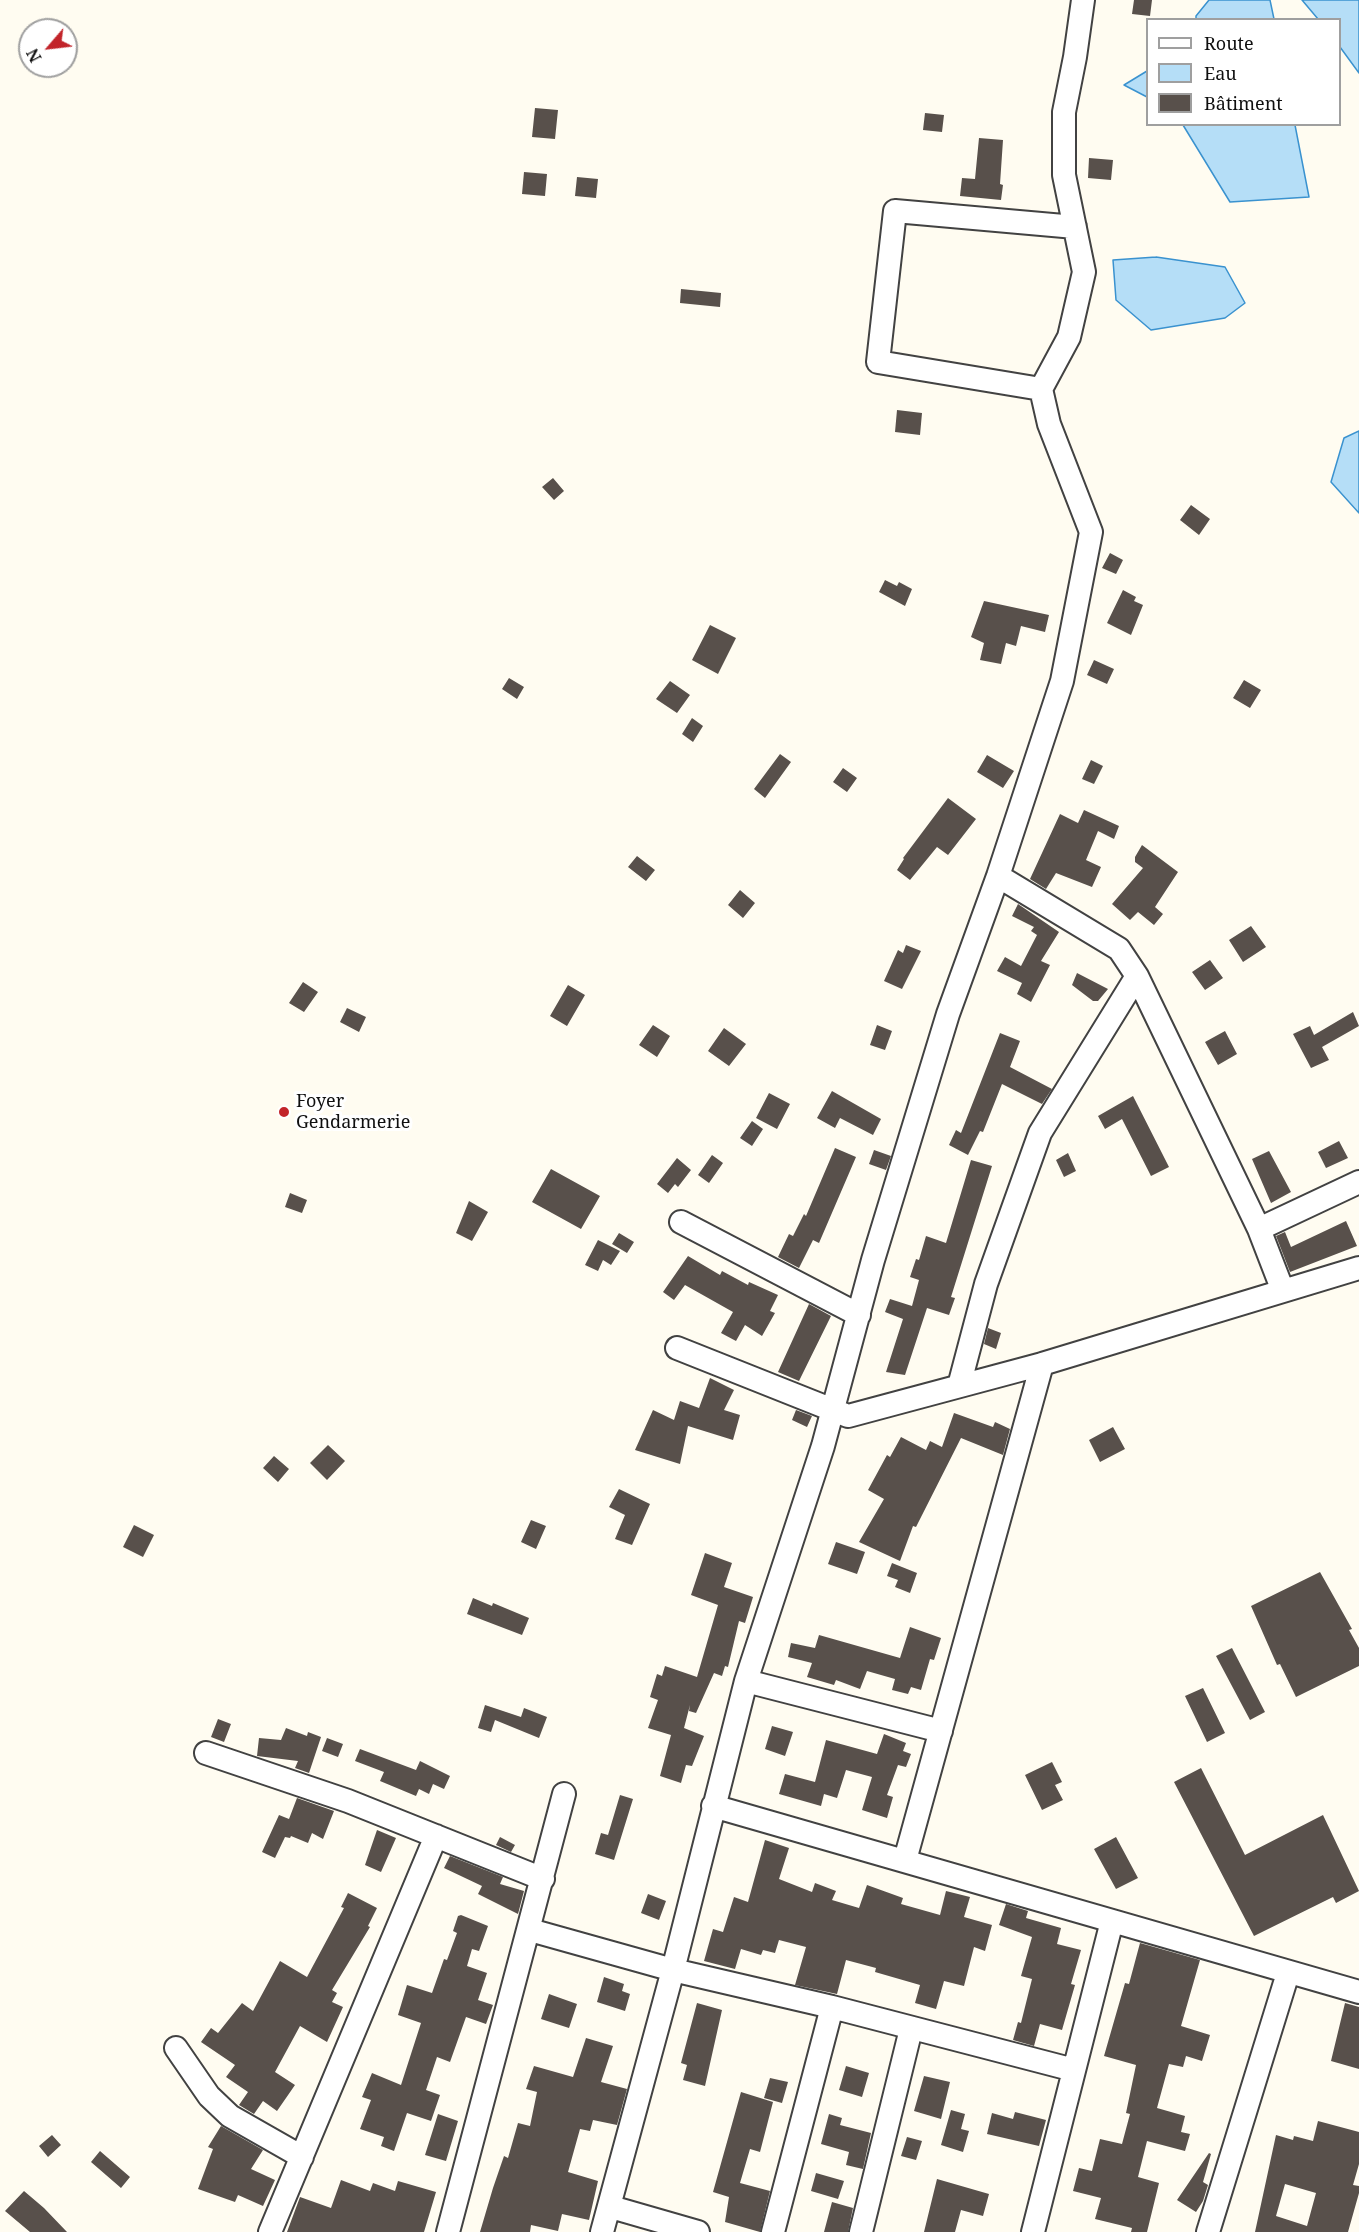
<!DOCTYPE html>
<meta charset="utf-8">
<style>
body{margin:0}
#map{position:relative;width:1359px;height:2232px;overflow:hidden;background:#fffcf1;font-family:"Noto Serif",serif}
canvas{display:block}
.legend{position:absolute;left:1146px;top:18px;width:195px;height:108px;box-sizing:border-box;background:#fff;border:2px solid #9f9f9f;margin:0;padding:8px 10px;list-style:none;font-size:18px;color:#0f0f0f}
.legend li{display:flex;align-items:center;gap:12px;height:30px}
.legend b{width:30px;border:2px solid #9f9f9f}
.north{position:absolute;left:18px;top:18px;width:60px;height:60px;box-sizing:border-box;background:#fff;border:2px solid #9f9f9f;border-radius:50%;rotate:242deg;font-size:16px;font-weight:700;line-height:24px;text-align:center;color:#0f0f0f}
.north::after{content:'';display:block;margin:auto;width:21px;height:27px;background:#c2242a;clip-path:polygon(50% 0,100% 100%,50% 72%,0 100%)}
</style>
<div id="map">
<canvas width="1359" height="2232"></canvas>
<ul class="legend">
<li><b style="height:8px;background:#fff"></b>Route</li>
<li><b style="height:16px;background:#b5def7"></b>Eau</li>
<li><b style="height:16px;background:#58504b"></b>Bâtiment</li>
</ul>
<div class="north">N</div>
</div>
<script>
const context = document.querySelector('canvas').getContext('2d');
context.lineJoin = 'round';
function fill(path, color) {
  context.fillStyle = color;
  context.fill(path, 'evenodd');
}
function poly(rows) {
  const path = new Path2D();
  for (const r of rows) {
    path.moveTo(r[0], r[1]);
    for (let i = 2; i < r.length; i += 2) path.lineTo(r[i], r[i + 1]);
  }
  return path;
}
function trace(path, color, width, dash) {
  context.strokeStyle = color;
  context.lineWidth = width;
  context.lineCap = dash ? 'butt' : 'round';
  context.setLineDash(dash || []);
  context.stroke(path);
}
function drawText(font, color, halo, rows, align = 'center') {
  context.font = font + ' "Noto Serif",serif';
  context.lineWidth = 6;
  context.setLineDash([]);
  context.textBaseline = 'middle';
  context.strokeStyle = halo;
  context.fillStyle = color;
  for (const [text, x, y, turn = 0] of rows) {
    context.save();
    context.translate(x, y);
    context.rotate((+turn || 0) * Math.PI / 180);
    context.textAlign = isNaN(turn) ? turn : align;
    if (halo) context.strokeText(text, 0, 0);
    context.fillText(text, 0, 0);
    context.restore();
  }
}
const water = poly([
 [1209,0,1270,0,1274,19,1196,19,1196,16,1209,0],
 [1302,0,1359,0,1359,73,1340,47,1340,20,1318,19,1302,0],
 [1147,71,1147,97,1124,85,1147,71],
 [1183,125,1295,125,1309,197,1230,202,1183,125],
 [1156,257,1225,267,1245,303,1225,318,1151,330,1116,300,1113,260,1156,257],
 [1359,431,1359,513,1331,482,1344,438,1359,431]
]);
fill(water, '#b5def7');
trace(water, '#3a92cf', 1.5);
fill(poly([
 [1134,0,1152,0,1150,16,1132,14],
 [535,108,558,110,555,139,532,137],
 [925,113,944,115,942,132,923,130],
 [979,138,1003,140,1000,184,1003,185,1001,200,960,196,962,178,975,179],
 [1089,158,1113,160,1111,180,1088,178],
 [524,172,547,174,545,196,522,194],
 [577,177,598,179,596,198,575,196],
 [681,289,721,293,720,307,680,303],
 [897,410,922,413,920,435,895,432],
 [553,478,564,491,554,500,542,487],
 [1191,505,1210,519,1199,535,1180,520],
 [1110,553,1123,560,1116,574,1102,568],
 [885,580,897,586,899,582,912,589,905,606,879,592],
 [1123,590,1136,597,1134,601,1143,605,1131,635,1107,623],
 [984,601,1049,615,1045,632,1021,626,1016,646,1006,643,1001,664,980,660,984,643,971,637],
 [710,625,736,638,718,674,692,660],
 [1094,660,1114,669,1107,684,1087,675],
 [509,678,524,687,517,699,502,689],
 [1244,680,1261,690,1250,708,1233,698],
 [670,681,690,695,677,713,656,699],
 [692,718,703,726,693,742,682,734],
 [780,754,791,762,765,798,754,789],
 [987,755,1014,771,1003,788,977,772],
 [1091,760,1103,766,1094,784,1082,779],
 [843,768,857,778,847,792,833,782],
 [948,798,976,819,948,855,937,847,910,880,897,870,904,859,903,858],
 [1084,810,1119,826,1114,839,1098,831,1086,860,1101,867,1092,887,1056,873,1046,889,1030,879,1060,814,1078,823],
 [1142,845,1178,872,1155,907,1163,914,1154,925,1138,912,1130,920,1112,904,1143,868,1135,862,1135,857],
 [637,856,655,870,646,881,628,867],
 [740,890,755,903,743,918,728,905],
 [1018,904,1059,932,1041,961,1050,965,1031,1002,1017,994,1022,983,997,971,1005,957,1021,966,1037,935,1031,931,1034,927,1012,916],
 [1251,926,1266,947,1243,962,1229,940],
 [906,945,921,951,902,989,884,981,898,950,903,953],
 [1210,960,1223,978,1205,990,1192,972],
 [1077,973,1108,989,1098,1001,1093,1001,1072,985],
 [303,982,318,992,304,1012,289,1003],
 [568,985,585,995,567,1026,550,1016],
 [347,1008,366,1017,359,1032,340,1022],
 [1353,1012,1359,1026,1322,1047,1329,1060,1311,1068,1293,1034,1310,1026,1314,1035],
 [653,1025,670,1036,657,1057,639,1045],
 [877,1025,892,1031,885,1050,870,1045],
 [724,1028,746,1044,729,1066,708,1051],
 [1225,1031,1237,1054,1218,1065,1205,1042],
 [1000,1033,1020,1041,1010,1067,1052,1089,1042,1104,1002,1084,983,1132,980,1131,968,1155,949,1145,956,1130,961,1133],
 [832,1091,881,1119,873,1135,840,1118,835,1128,817,1118],
 [769,1093,790,1104,777,1129,756,1118],
 [1133,1096,1169,1167,1151,1176,1122,1119,1105,1129,1098,1116],
 [752,1121,763,1129,752,1146,740,1138],
 [1339,1141,1348,1158,1326,1168,1318,1152],
 [835,1148,856,1157,819,1243,813,1240,799,1268,778,1257,789,1234,793,1236,804,1214,806,1216],
 [874,1150,891,1156,886,1170,869,1164],
 [1269,1151,1291,1192,1271,1203,1252,1159],
 [1068,1153,1076,1171,1064,1177,1056,1160],
 [712,1155,723,1163,709,1183,698,1175],
 [677,1158,691,1170,678,1187,675,1184,668,1193,657,1184],
 [971,1160,992,1166,951,1297,955,1298,949,1315,927,1308,905,1375,886,1372,903,1319,885,1312,890,1299,912,1306,919,1280,910,1277,916,1259,919,1260,926,1236,946,1243],
 [551,1169,600,1196,581,1229,532,1202],
 [290,1193,307,1200,302,1213,285,1207],
 [469,1201,488,1212,472,1241,456,1233],
 [1346,1221,1357,1246,1290,1272,1276,1236,1285,1232,1291,1247],
 [619,1233,634,1242,627,1253,612,1244],
 [598,1240,620,1251,611,1265,603,1260,598,1271,585,1265],
 [688,1256,720,1275,722,1271,748,1285,749,1282,778,1295,770,1311,775,1313,762,1336,745,1325,736,1341,721,1333,733,1312,685,1285,674,1300,663,1292],
 [809,1304,831,1316,799,1381,778,1372],
 [988,1328,1001,1333,996,1349,984,1344],
 [710,1378,734,1390,724,1410,740,1415,733,1440,688,1426,680,1464,635,1450,653,1410,674,1420,680,1401,699,1408],
 [796,1410,812,1416,807,1427,792,1420],
 [954,1413,993,1427,995,1422,1010,1429,1003,1455,961,1438,916,1527,913,1526,900,1561,859,1542,884,1499,868,1490,887,1455,890,1457,901,1437,926,1450,930,1441,942,1447],
 [1113,1427,1125,1449,1100,1462,1089,1440],
 [328,1445,345,1461,327,1480,310,1463],
 [274,1456,289,1469,278,1482,263,1468],
 [619,1489,650,1504,632,1545,615,1539,625,1515,609,1507],
 [531,1520,546,1526,536,1549,521,1542],
 [134,1525,154,1535,143,1557,123,1547],
 [836,1542,865,1552,857,1574,828,1564],
 [705,1553,732,1563,724,1587,753,1597,745,1623,739,1621,728,1667,725,1666,722,1676,714,1673,696,1713,689,1711,690,1705,684,1728,704,1736,692,1766,686,1765,681,1783,660,1776,671,1735,648,1728,658,1700,650,1697,657,1674,662,1676,665,1666,697,1677,718,1605,691,1595],
 [892,1563,917,1573,910,1593,895,1587,898,1580,887,1576],
 [1320,1572,1352,1629,1349,1630,1359,1648,1359,1666,1296,1697,1280,1664,1277,1665,1251,1606],
 [473,1598,492,1606,493,1603,529,1618,522,1635,467,1614],
 [910,1627,941,1638,934,1660,930,1659,921,1690,911,1687,908,1694,892,1690,895,1679,867,1671,860,1689,836,1680,834,1685,807,1677,812,1663,788,1657,791,1643,815,1648,819,1635,900,1658],
 [1232,1648,1265,1712,1250,1720,1216,1656],
 [1203,1688,1225,1733,1207,1742,1185,1696],
 [485,1705,521,1717,524,1708,547,1717,539,1738,495,1720,491,1732,478,1728],
 [218,1719,231,1724,224,1742,211,1737],
 [772,1726,793,1732,785,1756,765,1749],
 [286,1728,307,1736,308,1732,321,1737,309,1773,295,1768,298,1761,257,1756,259,1738,281,1740],
 [884,1734,906,1743,903,1751,911,1754,906,1767,898,1765,887,1795,893,1797,887,1818,862,1810,872,1777,846,1770,837,1798,824,1794,821,1806,779,1794,785,1774,815,1782,826,1740,877,1754],
 [327,1738,343,1744,338,1757,322,1751],
 [360,1749,416,1770,420,1761,450,1776,444,1789,433,1784,429,1794,419,1789,416,1796,380,1781,384,1772,355,1761],
 [1052,1762,1062,1782,1055,1785,1063,1800,1042,1810,1025,1775],
 [1201,1768,1245,1855,1323,1815,1359,1891,1336,1903,1333,1897,1254,1936,1174,1782],
 [620,1795,633,1799,614,1860,595,1854,601,1833,608,1835],
 [297,1798,334,1811,323,1839,312,1833,308,1843,291,1836,290,1838,285,1837,275,1858,262,1852,279,1815,289,1819],
 [377,1830,396,1838,381,1872,365,1865],
 [500,1837,515,1845,511,1852,496,1845],
 [1116,1837,1138,1878,1116,1889,1094,1849],
 [765,1840,789,1848,779,1879,812,1892,815,1883,836,1891,832,1900,859,1908,867,1885,903,1898,901,1904,940,1915,946,1891,970,1897,964,1917,992,1925,985,1951,974,1947,964,1986,944,1981,936,2009,915,2003,920,1985,875,1972,876,1968,846,1960,837,1994,795,1985,806,1947,779,1940,775,1953,763,1950,761,1955,741,1949,735,1969,704,1961,713,1929,723,1932,734,1897,748,1902],
 [450,1856,503,1877,500,1884,524,1891,518,1914,478,1894,482,1886,444,1868],
 [348,1893,377,1908,368,1926,370,1927,332,1990,337,1993,332,2002,343,2007,327,2042,300,2026,275,2072,295,2085,277,2111,263,2101,254,2114,239,2105,248,2092,226,2077,235,2065,201,2042,211,2028,218,2033,242,2003,253,2011,280,1961,307,1977,344,1908,341,1907],
 [648,1894,666,1901,659,1920,641,1913],
 [1006,1904,1028,1911,1026,1918,1061,1928,1057,1944,1081,1950,1071,1984,1075,1985,1062,2030,1040,2024,1034,2046,1013,2040,1018,2022,1021,2023,1032,1979,1021,1976,1032,1937,999,1925],
 [461,1915,488,1926,479,1951,472,1949,467,1966,487,1973,478,2000,493,2005,486,2024,466,2017,450,2062,437,2057,426,2090,440,2095,431,2121,407,2113,394,2151,381,2146,384,2137,360,2129,371,2100,362,2097,372,2073,401,2085,421,2023,398,2015,407,1985,432,1993,444,1959,447,1960,457,1933,453,1931,458,1916],
 [1140,1943,1200,1960,1181,2026,1210,2035,1202,2061,1186,2056,1183,2067,1169,2064,1157,2108,1185,2116,1181,2132,1190,2134,1185,2151,1147,2141,1138,2177,1159,2183,1147,2232,1131,2232,1132,2228,1095,2219,1101,2198,1073,2191,1079,2168,1092,2171,1100,2139,1122,2144,1130,2114,1126,2113,1136,2065,1104,2056,1125,1983,1129,1984],
 [604,1977,624,1984,622,1991,630,1994,625,2011,597,2002],
 [549,1994,577,2004,569,2028,541,2019],
 [697,2003,722,2010,705,2086,683,2080,687,2065,681,2063],
 [1345,2003,1359,2007,1359,2069,1331,2061],
 [586,2038,613,2046,601,2082,627,2089,617,2125,593,2120,590,2131,580,2129,568,2172,598,2181,589,2220,562,2214,558,2231,531,2225,530,2232,480,2232,493,2188,504,2156,508,2158,518,2123,530,2126,537,2092,526,2089,534,2066,573,2077],
 [846,2066,869,2073,862,2097,839,2090],
 [924,2076,950,2082,941,2119,914,2111],
 [770,2078,788,2082,782,2103,764,2098],
 [741,2092,773,2102,760,2152,750,2149,740,2183,770,2191,760,2232,725,2222,729,2197,713,2192],
 [951,2110,965,2114,961,2129,969,2131,963,2152,941,2145],
 [1015,2112,1046,2120,1039,2146,987,2134,992,2113,1013,2119],
 [438,2114,458,2121,446,2161,425,2155],
 [829,2114,842,2118,840,2125,871,2133,863,2169,846,2165,849,2152,821,2144],
 [1318,2121,1359,2132,1359,2164,1353,2185,1359,2186,1359,2193,1348,2232,1255,2232,1276,2135,1293,2140,1294,2136,1313,2141],
 [1285,2184,1316,2193,1307,2226,1276,2216],
 [221,2126,263,2150,251,2169,275,2180,263,2206,238,2195,235,2202,198,2189,213,2149,208,2147],
 [52,2135,61,2145,48,2157,39,2146],
 [907,2137,922,2141,916,2160,901,2156],
 [100,2151,130,2177,121,2188,91,2162],
 [1209,2153,1211,2154,1203,2182,1208,2185,1203,2201,1196,2212,1177,2200],
 [816,2173,844,2181,838,2199,811,2191],
 [937,2179,989,2194,983,2216,961,2210,955,2232,924,2232],
 [341,2180,370,2191,373,2183,395,2191,398,2181,436,2192,424,2232,287,2232,300,2197,331,2208],
 [24,2191,44,2208,67,2232,30,2232,5,2211],
 [832,2202,853,2208,848,2232,824,2232]
]), '#58504b');
const minor = poly([
 [1041,389,878,362,895,211,1075,227],
 [998,876,1119,949,1137,976,1259,1229,1283,1291],
 [681,1222,859,1315],
 [1259,1229,1359,1182],
 [677,1348,848,1416,1042,1364,1359,1268],
 [959,1386,986,1284,1040,1133,1137,976],
 [746,1681,941,1731],
 [206,1753,348,1801,543,1879],
 [713,1806,1359,1992],
 [905,1860,1042,1364],
 [530,1930,673,1970,832,2007,1074,2070],
 [176,2048,209,2096,230,2116,302,2157],
 [611,2207,698,2232],
 [270,2232,436,1836],
 [448,2232,564,1794],
 [602,2232,673,1970,746,1681,823,1446,873,1260,948,1014,998,876,1062,681,1091,532,1049,424,1041,389,1069,337,1084,272,1064,175,1064,112,1075,57,1083,0],
 [773,2232,832,2007],
 [861,2232,911,2029],
 [1033,2232,1112,1921],
 [1208,2232,1288,1973]
]);
trace(minor, '#424242', 26);
trace(minor, '#fff', 22);
for (const [x, y, r, color] of [
 [284,1112,6,"#c2242a"]
]) {
  const dot = new Path2D();
  dot.arc(x, y, r, 0, 2 * Math.PI);
  context.fillStyle = color;
  context.fill(dot);
  trace(dot, '#fff', 2);
}
drawText('18px', '#0f0f0f', '#fff', [
 ["Foyer",296,1102],
 ["Gendarmerie",296,1123]
], 'left');
</script>
